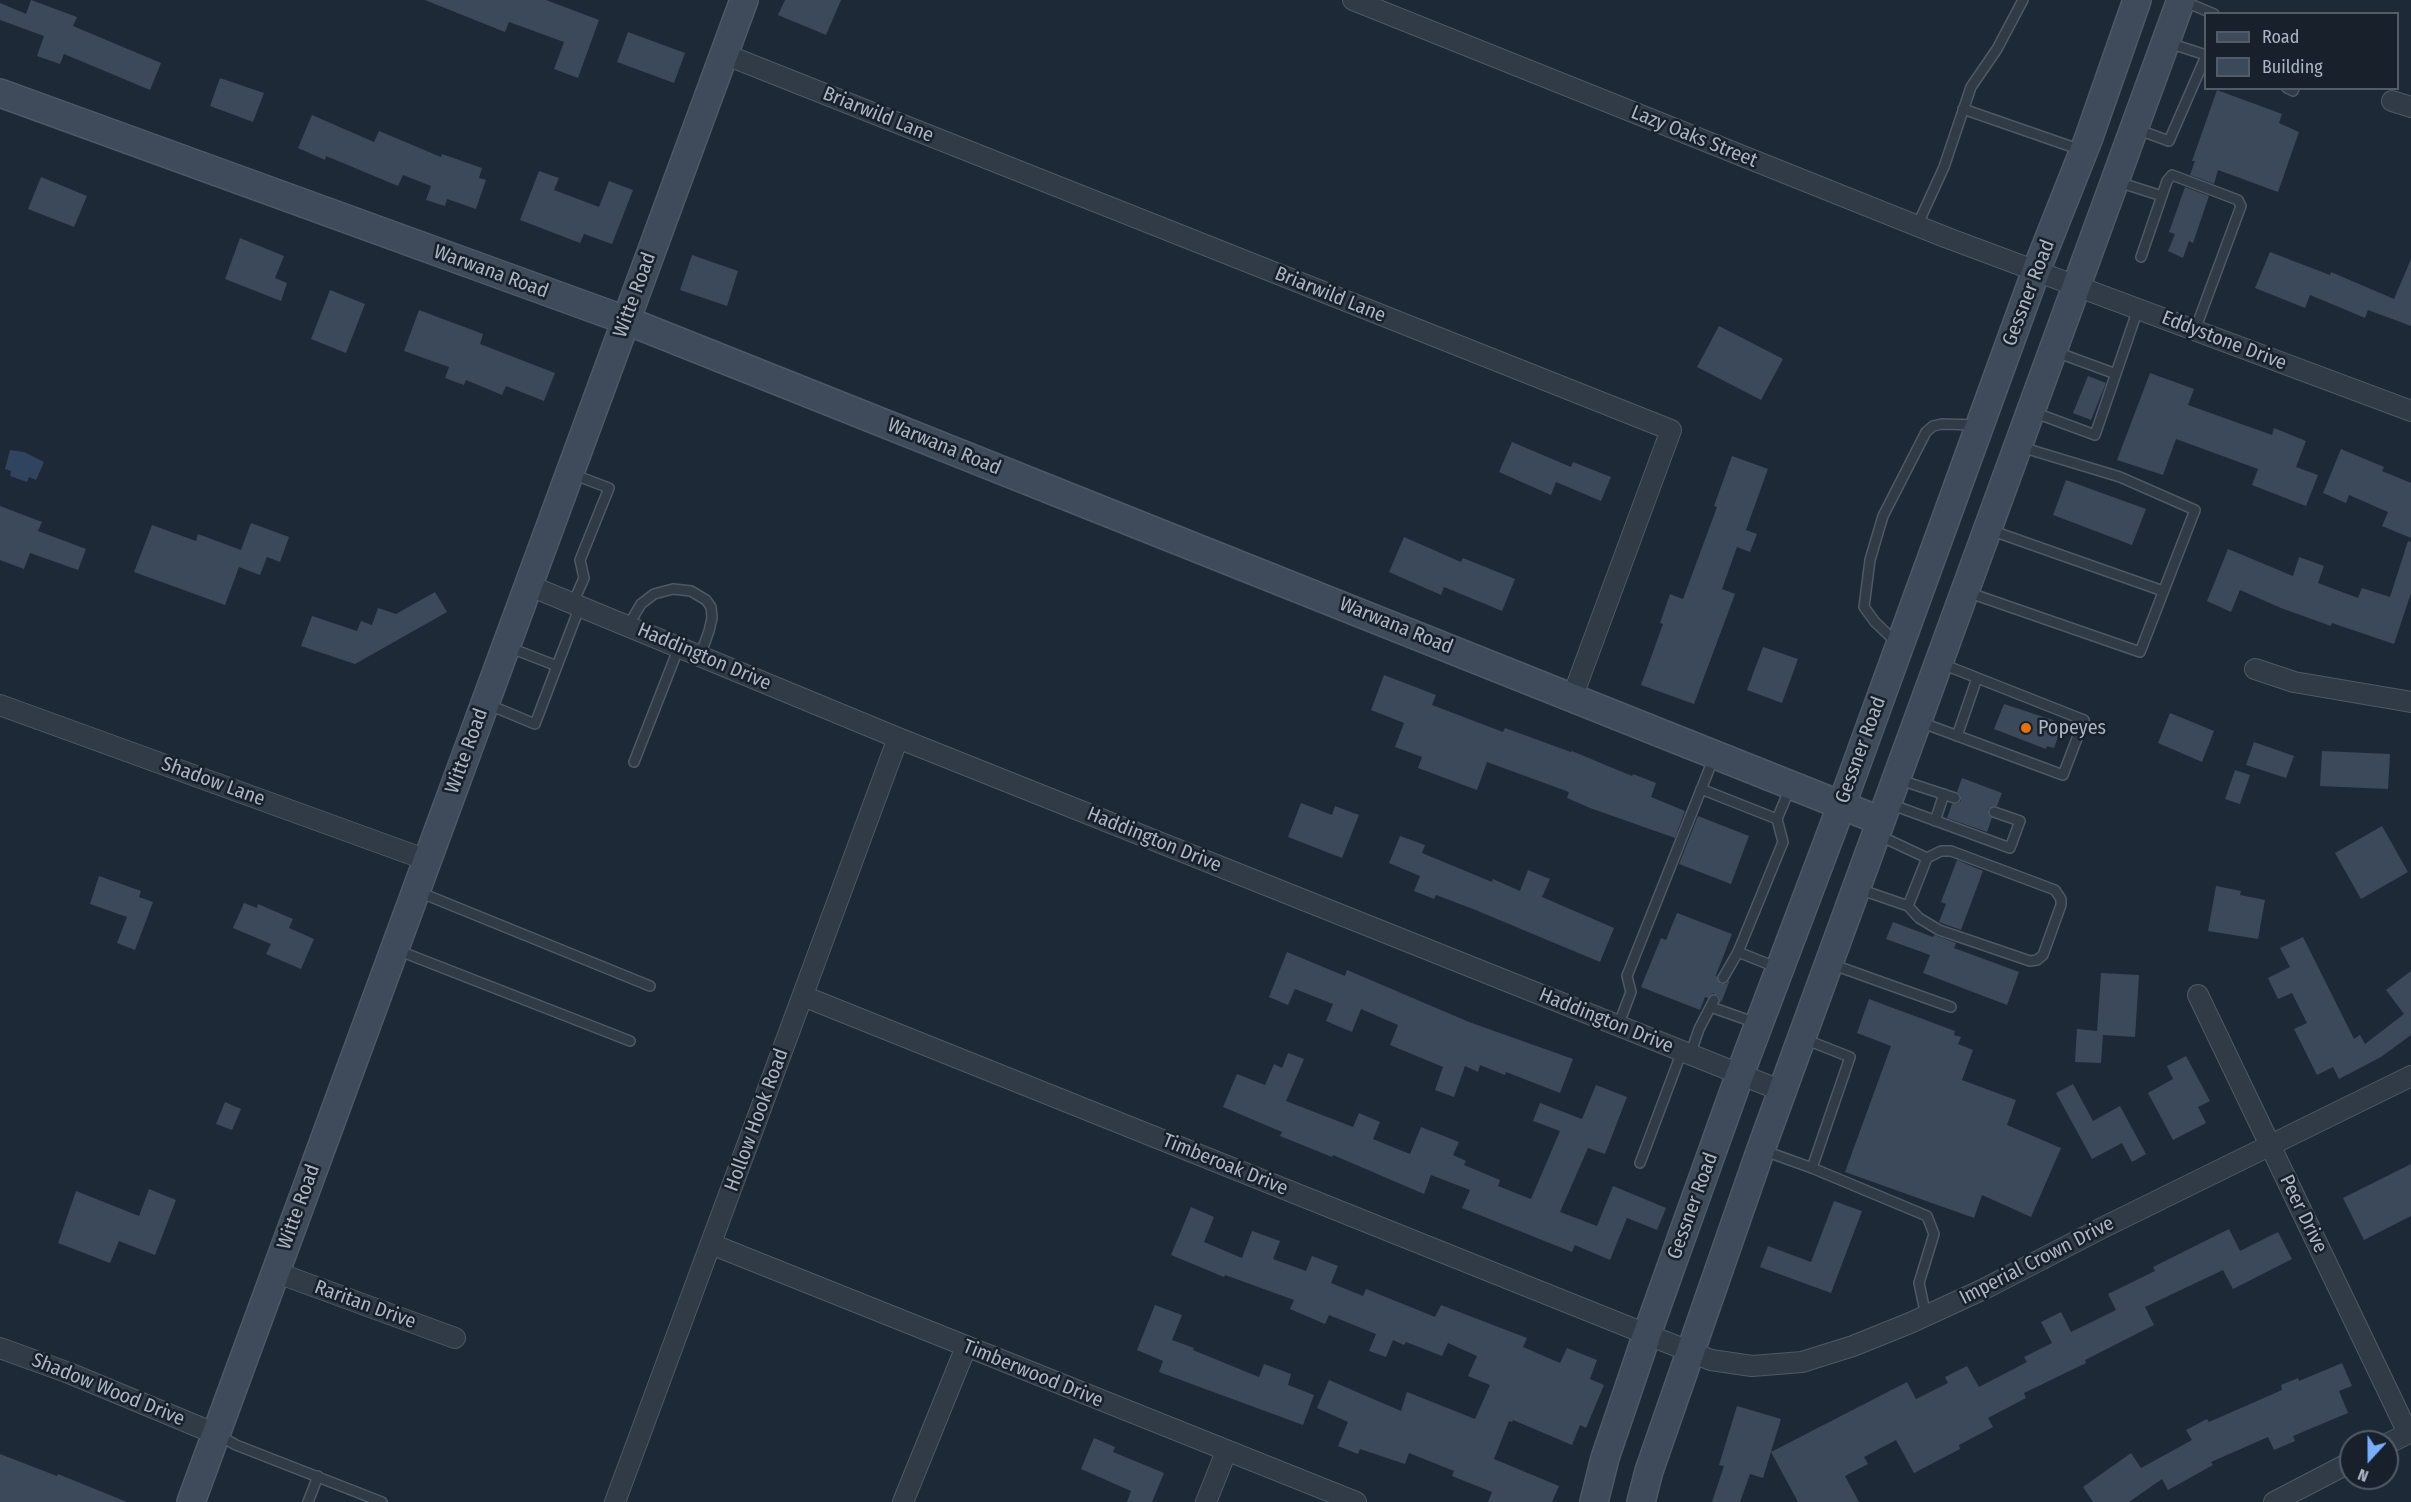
<!DOCTYPE html>
<style>
body{margin:0}
#map{position:relative;width:2411px;height:1502px;overflow:hidden;background:#1e2937;font-family:"Fira Sans Condensed",sans-serif}
canvas{display:block}
.legend{position:absolute;left:2204px;top:12px;width:195px;height:78px;box-sizing:border-box;background:#17202b;border:2px solid #525c69;margin:0;padding:8px 10px;list-style:none;font-size:18px;color:#abb5c5}
.legend li{display:flex;align-items:center;gap:12px;height:30px}
.legend b{width:30px;border:2px solid #525c69}
.north{position:absolute;left:2339px;top:1430px;width:60px;height:60px;box-sizing:border-box;background:#17202b;border:2px solid #525c69;border-radius:50%;rotate:201deg;font-size:16px;font-weight:700;line-height:24px;text-align:center;color:#abb5c5}
.north::after{content:'';display:block;margin:auto;width:21px;height:27px;background:#77aefd;clip-path:polygon(50% 0,100% 100%,50% 72%,0 100%)}
</style>
<div id="map">
<canvas width="2411" height="1502"></canvas>
<ul class="legend">
<li><b style="height:8px;background:#3f4a5a"></b>Road</li>
<li><b style="height:16px;background:#3c495a"></b>Building</li>
</ul>
<div class="north">N</div>
</div>
<script>
const context = document.querySelector('canvas').getContext('2d');
context.lineJoin = 'round';
function fill(path, color) {
  context.fillStyle = color;
  context.fill(path, 'evenodd');
}
function poly(rows) {
  const path = new Path2D();
  for (const r of rows) {
    path.moveTo(r[0], r[1]);
    for (let i = 2; i < r.length; i += 2) path.lineTo(r[i], r[i + 1]);
  }
  return path;
}
function trace(path, color, width, dash) {
  context.strokeStyle = color;
  context.lineWidth = width;
  context.lineCap = dash ? 'butt' : 'round';
  context.setLineDash(dash || []);
  context.stroke(path);
}
function drawText(font, color, halo, rows, align = 'center') {
  context.font = font + ' "Fira Sans Condensed",sans-serif';
  context.lineWidth = 5;
  context.setLineDash([]);
  context.textBaseline = 'middle';
  context.strokeStyle = halo;
  context.fillStyle = color;
  for (const [text, x, y, turn = 0] of rows) {
    context.save();
    context.translate(x, y);
    context.rotate((+turn || 0) * Math.PI / 180);
    context.textAlign = isNaN(turn) ? turn : align;
    if (halo) context.strokeText(text, 0, 0);
    context.fillText(text, 0, 0);
    context.restore();
  }
}
fill(poly([
 [10,450,24,452,44,462,36,480,29,477,27,482,10,476,11,471,5,469]
]), '#30445f');
fill(poly([
 [31,0,77,17,73,26,161,63,150,90,64,54,60,64,37,56,44,36,0,20,0,3,26,14],
 [425,0,546,0,599,20,578,78,554,69,564,42,509,22,505,32],
 [785,0,841,0,826,35,778,15],
 [628,32,685,53,674,83,617,62],
 [220,78,264,93,253,122,210,106],
 [2217,90,2282,114,2279,123,2299,132,2278,192,2218,170,2214,184,2190,175,2195,161,2192,161],
 [312,115,374,142,379,131,441,157,442,154,482,168,479,178,486,180,476,209,447,199,445,206,426,200,431,186,403,175,398,186,326,156,325,160,298,148],
 [539,171,559,178,554,190,599,207,609,181,633,190,612,244,584,234,580,243,520,220],
 [41,177,87,196,74,227,28,209],
 [2185,187,2209,196,2193,243,2189,241,2183,258,2168,251,2175,234,2169,232],
 [240,238,284,256,275,278,287,283,281,301,225,279],
 [2270,252,2330,275,2331,272,2394,299,2411,259,2411,326,2368,310,2365,318,2310,295,2305,308,2255,288],
 [692,255,738,271,727,306,680,290],
 [330,290,365,304,346,353,311,339],
 [419,310,483,334,480,344,555,373,544,401,506,386,502,395,466,380,464,385,445,378,449,367,404,351],
 [1719,326,1783,359,1761,400,1697,367],
 [2150,373,2194,389,2188,405,2272,435,2274,428,2306,441,2296,467,2318,475,2306,506,2252,485,2258,469,2176,439,2163,475,2117,460],
 [2088,376,2106,383,2091,420,2073,413],
 [1512,442,1571,467,1573,462,1611,477,1601,501,1556,482,1551,495,1499,472],
 [2341,449,2384,467,2382,471,2411,483,2411,538,2382,526,2388,512,2349,495,2346,503,2323,493],
 [1732,456,1768,469,1746,530,1757,534,1750,552,1737,547,1722,589,1735,594,1694,704,1641,685,1663,624,1660,623,1670,594,1683,599,1717,507,1714,506],
 [2066,480,2146,509,2132,545,2053,515],
 [0,506,42,522,38,531,86,549,78,570,30,553,24,569,0,560],
 [251,523,289,537,280,562,267,557,260,575,239,567,225,605,134,572,152,525,196,541,198,534,241,550],
 [1404,537,1461,562,1463,558,1515,579,1502,611,1444,587,1441,595,1389,572],
 [2408,541,2411,542,2411,593,2394,644,2332,623,2331,626,2281,608,2240,590,2231,612,2207,601,2228,549,2293,576,2299,557,2324,566,2318,583,2358,598,2362,588,2390,597],
 [435,592,447,612,355,664,301,646,312,616,357,631,361,621,372,625,378,608,396,614],
 [1763,647,1798,659,1782,703,1747,690],
 [1384,675,1436,695,1432,705,1503,732,1505,728,1571,752,1572,751,1632,776,1633,774,1656,783,1651,797,1685,811,1675,838,1590,808,1567,798,1569,792,1487,762,1477,790,1418,768,1422,757,1395,747,1404,723,1371,710],
 [2004,704,2056,721,2054,726,2061,729,2054,748,2047,746,2046,749,1994,729],
 [2170,713,2214,731,2202,762,2158,743],
 [2254,742,2294,756,2286,778,2246,765],
 [2322,751,2390,754,2388,789,2320,786],
 [2235,770,2250,775,2240,804,2225,799],
 [1962,778,2002,793,1997,806,1992,806,1988,809,1988,814,1992,818,1987,832,1947,818,1952,804,1957,804,1961,801,1961,796,1957,792],
 [1301,803,1332,815,1335,806,1359,815,1342,858,1288,837],
 [1698,816,1749,836,1731,884,1679,864],
 [2382,826,2408,872,2361,899,2335,853],
 [1400,836,1425,845,1422,853,1492,882,1493,879,1520,891,1528,870,1550,879,1542,897,1614,928,1600,962,1473,909,1436,895,1434,899,1414,891,1420,876,1389,863],
 [1957,860,1983,871,1961,930,1939,922,1946,904,1941,902],
 [99,876,141,891,139,897,153,902,135,950,117,943,127,917,90,904],
 [2216,886,2241,891,2240,895,2265,900,2258,939,2208,931],
 [244,903,257,908,258,904,293,919,289,928,314,939,301,969,266,954,271,944,233,928],
 [1677,913,1732,934,1716,975,1720,984,1726,984,1730,980,1721,1003,1719,996,1713,993,1708,998,1705,997,1700,1010,1641,987,1661,938,1666,940],
 [1893,922,1933,937,1934,935,1956,943,1954,948,2019,972,2007,1005,1923,973,1930,955,1886,939],
 [2303,937,2354,1039,2360,1035,2365,1044,2404,1014,2386,990,2411,971,2411,1035,2381,1057,2339,1079,2333,1067,2317,1075,2294,1029,2307,1023,2292,993,2278,999,2268,978,2290,967,2280,948],
 [1287,952,1345,976,1347,970,1469,1022,1573,1059,1560,1093,1506,1072,1505,1075,1480,1065,1478,1072,1465,1066,1454,1097,1435,1090,1443,1067,1390,1045,1398,1025,1361,1009,1352,1032,1326,1021,1333,1004,1295,989,1288,1005,1269,997],
 [2101,973,2139,975,2135,1037,2103,1035,2101,1063,2075,1062,2077,1029,2097,1031],
 [1869,999,1955,1031,1954,1035,1961,1037,1958,1044,1973,1050,1962,1080,2016,1100,2007,1125,2061,1148,2031,1217,1982,1195,1974,1218,1845,1172,1891,1046,1857,1033],
 [1288,1053,1304,1059,1286,1101,1353,1127,1359,1113,1380,1122,1373,1139,1410,1154,1421,1127,1459,1142,1453,1155,1466,1161,1464,1165,1500,1180,1498,1186,1531,1199,1560,1131,1533,1121,1540,1103,1582,1119,1596,1085,1627,1097,1605,1154,1588,1148,1560,1212,1597,1226,1613,1186,1666,1208,1657,1230,1627,1218,1610,1260,1575,1245,1572,1252,1462,1208,1470,1190,1431,1175,1424,1194,1333,1155,1332,1157,1280,1136,1282,1132,1223,1107,1237,1074,1265,1085,1274,1064,1282,1068],
 [2186,1056,2210,1101,2198,1107,2206,1123,2173,1140,2148,1093,2173,1079,2167,1066],
 [2073,1084,2093,1121,2120,1106,2146,1154,2132,1162,2122,1143,2092,1159,2056,1093],
 [225,1102,241,1109,232,1130,216,1124],
 [2411,1164,2411,1216,2364,1240,2343,1198],
 [149,1189,176,1200,155,1255,119,1241,110,1263,58,1243,76,1191,139,1216],
 [1834,1201,1862,1211,1831,1293,1760,1267,1768,1246,1811,1262],
 [1191,1207,1214,1217,1204,1242,1242,1258,1252,1231,1280,1241,1273,1259,1306,1271,1312,1256,1338,1266,1331,1283,1363,1296,1366,1289,1435,1317,1441,1305,1527,1338,1523,1347,1560,1363,1567,1348,1597,1360,1590,1379,1604,1385,1586,1428,1580,1425,1572,1445,1513,1420,1512,1422,1509,1421,1494,1459,1559,1486,1552,1502,1488,1502,1492,1492,1452,1476,1454,1471,1409,1453,1405,1464,1360,1449,1358,1454,1338,1446,1348,1422,1317,1408,1329,1380,1401,1411,1407,1392,1475,1419,1490,1385,1468,1376,1477,1356,1448,1343,1442,1356,1406,1342,1404,1345,1393,1340,1386,1357,1369,1351,1376,1334,1329,1315,1325,1324,1290,1309,1294,1300,1225,1275,1224,1277,1171,1255],
 [2229,1229,2240,1251,2278,1232,2292,1259,2233,1289,2223,1270,2145,1307,2154,1325,2085,1360,2086,1363,2024,1393,2026,1398,1988,1418,1993,1427,1959,1445,1960,1449,1914,1473,1896,1440,1864,1457,1868,1464,1845,1476,1859,1502,1798,1502,1771,1452,1907,1382,1916,1399,1948,1383,1945,1377,1967,1366,1979,1387,2027,1362,2024,1357,2052,1343,2041,1322,2061,1312,2071,1332,2116,1310,2108,1294,2155,1271,2153,1267],
 [1155,1305,1182,1315,1172,1340,1194,1348,1193,1350,1259,1377,1264,1364,1291,1374,1288,1385,1314,1395,1303,1425,1159,1372,1163,1361,1137,1350],
 [2342,1363,2352,1386,2339,1391,2348,1413,2293,1436,2295,1441,2274,1450,2268,1437,2211,1462,2213,1465,2168,1490,2162,1479,2129,1502,2093,1502,2083,1487,2131,1453,2141,1468,2192,1440,2186,1430,2207,1419,2209,1422,2282,1390,2281,1385,2298,1378,2299,1381],
 [1737,1406,1781,1419,1763,1478,1750,1474,1740,1502,1712,1502,1724,1466,1719,1465],
 [1094,1438,1115,1447,1113,1452,1164,1473,1152,1502,1127,1502,1131,1491,1081,1469],
 [0,1454,57,1476,58,1474,127,1502,0,1502]
]), '#3c495a');
const lane = poly([
 [2183,1,2214,14],
 [2169,43,2206,55],
 [2287,88,2293,91,2294,88],
 [1963,109,2081,150],
 [2136,129,2169,141,2206,56],
 [2118,182,2162,196],
 [1917,226,1944,167,1971,87,1997,49,2023,0],
 [2141,257,2167,181,2172,175,2238,200,2241,206,2195,330],
 [2056,352,2116,374],
 [2033,412,2095,435,2138,309],
 [572,474,609,488,580,560,584,578,573,603],
 [1990,530,2163,591],
 [1967,592,2140,652,2195,510,2120,477,2021,447],
 [628,626,641,604,654,594,673,589,691,591,706,600,711,607,712,618,709,631,700,656],
 [1898,644,1875,622,1864,607,1870,560,1883,516,1926,432,1933,426,1942,424,1978,425],
 [508,647,557,666,580,606],
 [487,704,535,724,557,666],
 [1920,722,2063,775,2084,720,1942,664],
 [1957,736,1977,678],
 [634,762,679,647],
 [1897,779,1955,798],
 [1701,789,1777,819,1783,842,1738,952,1778,968],
 [1890,804,2010,848,2020,821,1994,812],
 [1777,819,1790,788],
 [1935,821,1944,794],
 [1859,889,1908,906,1927,858,1878,835],
 [419,892,650,986],
 [1908,906,1919,918,1939,930,2030,961,2037,960,2043,955,2061,905,2061,899,2055,890,1951,851,1941,851,1927,858],
 [397,950,630,1041],
 [1831,964,1951,1007],
 [1723,978,1738,952],
 [1711,1007,1756,1023],
 [1618,1026,1631,992,1627,976,1714,757],
 [1690,1055,1699,1029,1714,1000],
 [1762,1150,1812,1168,1850,1057,1804,1039],
 [1640,1163,1682,1051],
 [1812,1168,1927,1216,1934,1234,1919,1283,1926,1316],
 [218,1435,236,1445,382,1502],
 [308,1502,318,1476]
]);
const street = poly([
 [1353,0,1945,237,2411,411],
 [724,54,1671,430,1572,698],
 [2392,101,2411,107],
 [528,585,898,738,1782,1091],
 [2255,669,2294,682,2411,702],
 [0,705,427,860],
 [2198,995,2408,1433],
 [803,996,1711,1360,1752,1366,1802,1362,1853,1346,1910,1323,1984,1289,2102,1228,2411,1076],
 [711,1244,1356,1502],
 [275,1272,455,1338],
 [0,1348,69,1373,216,1434],
 [2387,1444,2411,1432],
 [615,1502,898,738],
 [903,1502,966,1347],
 [1206,1502,1226,1452],
 [2274,1502,2351,1462]
]);
const secondary = poly([
 [0,93,625,320,1881,821],
 [191,1502,744,0],
 [1594,1502,1605,1458,1647,1334,1740,1074,1842,804,2036,271,2088,140,2137,0],
 [1641,1502,1649,1471,1761,1149,2181,0]
]);
trace(lane, '#4f5866', 12);
trace(street, '#4f5866', 22);
trace(secondary, '#4f5866', 30);
trace(lane, '#313b47', 9);
trace(street, '#313b47', 20);
trace(secondary, '#3f4a5a', 27);
for (const [x, y, r, color] of [
 [2026,728,6,"#e8710a"]
]) {
  const dot = new Path2D();
  dot.arc(x, y, r, 0, 2 * Math.PI);
  context.fillStyle = color;
  context.fill(dot);
  trace(dot, '#17202b', 2);
}
drawText('20px', '#abb5c5', '#17202b', [
 ["Briarwild Lane",878,115,22],
 ["Lazy Oaks Street",1694,137,22],
 ["Warwana Road",491,272,20],
 ["Gessner Road",2029,293,-69],
 ["Witte Road",635,295,-70],
 ["Briarwild Lane",1330,295,22],
 ["Eddystone Drive",2224,341,21],
 ["Warwana Road",944,447,22],
 ["Warwana Road",1396,626,22],
 ["Haddington Drive",704,657,23],
 ["Gessner Road",1861,750,-70],
 ["Witte Road",467,751,-70],
 ["Shadow Lane",213,782,20],
 ["Haddington Drive",1154,840,22],
 ["Haddington Drive",1606,1021,22],
 ["Hollow Hook Road",757,1120,-70],
 ["Timberoak Drive",1225,1165,22],
 ["Gessner Road",1693,1206,-70],
 ["Witte Road",299,1207,-70],
 ["Peer Drive",2303,1214,64],
 ["Imperial Crown Drive",2037,1261,-27],
 ["Raritan Drive",365,1305,20],
 ["Timberwood Drive",1033,1374,22],
 ["Shadow Wood Drive",108,1390,22]
]);
drawText('20px', '#abb5c5', '#17202b', [
 ["Popeyes",2038,728]
], 'left');
</script>
